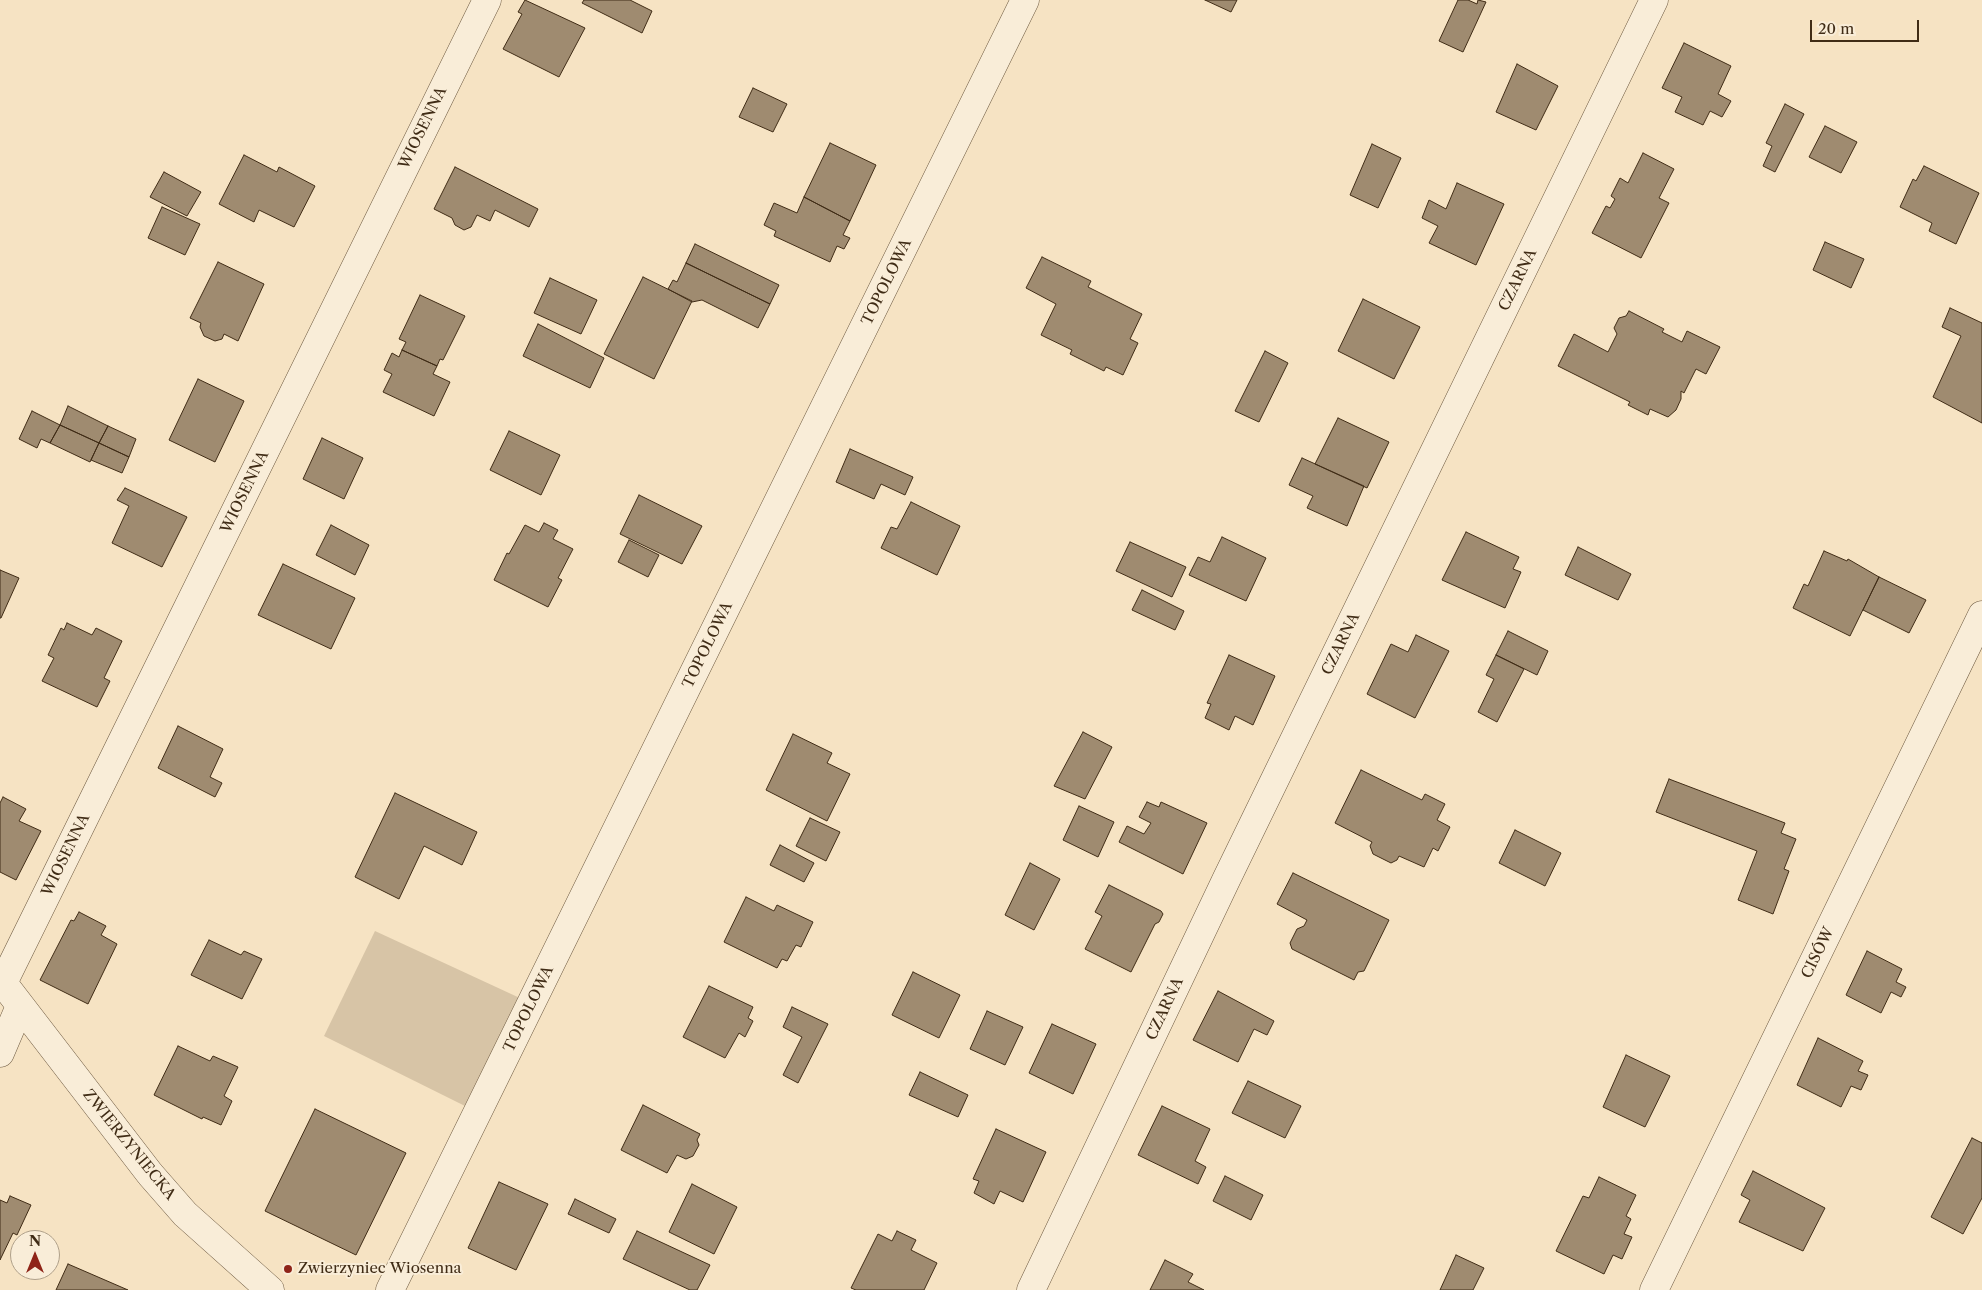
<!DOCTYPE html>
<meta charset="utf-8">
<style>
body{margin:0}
#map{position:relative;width:1982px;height:1290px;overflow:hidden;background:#f6e3c3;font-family:"Libre Caslon Text",serif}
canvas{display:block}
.north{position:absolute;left:10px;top:1230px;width:50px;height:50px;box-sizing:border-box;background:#f9edd8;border:1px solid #afa08a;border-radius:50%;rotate:0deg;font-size:14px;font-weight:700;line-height:20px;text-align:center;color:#402c16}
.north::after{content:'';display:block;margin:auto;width:18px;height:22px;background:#8f2418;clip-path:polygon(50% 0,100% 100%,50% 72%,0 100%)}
.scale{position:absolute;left:1810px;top:20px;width:109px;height:22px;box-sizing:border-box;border:2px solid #402c16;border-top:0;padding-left:6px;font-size:15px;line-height:18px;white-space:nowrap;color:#402c16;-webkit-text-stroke:4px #f9edd8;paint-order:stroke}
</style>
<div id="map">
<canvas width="1982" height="1290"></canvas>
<div class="north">N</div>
<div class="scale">20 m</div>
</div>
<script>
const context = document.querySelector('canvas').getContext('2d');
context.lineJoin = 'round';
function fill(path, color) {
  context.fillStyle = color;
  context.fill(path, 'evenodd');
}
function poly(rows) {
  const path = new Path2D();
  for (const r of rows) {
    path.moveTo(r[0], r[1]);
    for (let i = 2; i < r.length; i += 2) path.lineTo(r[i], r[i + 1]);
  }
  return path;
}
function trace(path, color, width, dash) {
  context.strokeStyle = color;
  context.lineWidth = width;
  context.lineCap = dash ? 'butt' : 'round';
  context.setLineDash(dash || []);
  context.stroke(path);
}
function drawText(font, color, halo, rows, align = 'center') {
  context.font = font + ' "Libre Caslon Text",serif';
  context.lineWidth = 4;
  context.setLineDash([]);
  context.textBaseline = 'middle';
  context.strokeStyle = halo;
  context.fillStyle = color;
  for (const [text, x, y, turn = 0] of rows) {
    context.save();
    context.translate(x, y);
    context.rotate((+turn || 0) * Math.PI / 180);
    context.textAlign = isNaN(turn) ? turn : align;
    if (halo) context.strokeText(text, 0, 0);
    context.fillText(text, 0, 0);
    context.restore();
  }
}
fill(poly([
 [375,931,522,999,465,1106,324,1036]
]), '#d7c4a6');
const building = poly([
 [525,0,585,28,559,77,503,49,522,14,518,12,525,0],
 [584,0,630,0,652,11,642,33,582,3,584,0],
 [1205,0,1237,0,1231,12,1205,0],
 [1458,0,1468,0,1477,4,1478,0,1486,2,1463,52,1439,41,1458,0],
 [1684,43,1731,66,1718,94,1731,101,1722,117,1710,111,1703,125,1675,112,1682,97,1662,88,1684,43],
 [1517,64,1558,86,1536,130,1496,112,1517,64],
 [753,88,787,104,773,132,739,117,753,88],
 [1785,104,1804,114,1775,172,1763,166,1772,146,1766,143,1785,104],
 [1825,126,1857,142,1841,173,1809,157,1825,126],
 [830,143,876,165,850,221,804,197,830,143],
 [1372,144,1401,158,1378,208,1350,195,1372,144],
 [1643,153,1674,169,1659,198,1669,203,1641,258,1592,233,1606,206,1610,208,1615,199,1611,196,1620,178,1628,183,1643,153],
 [244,155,277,172,279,167,315,186,294,227,259,210,254,222,219,204,244,155],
 [1924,166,1979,193,1956,244,1929,231,1932,223,1900,207,1913,179,1916,181,1924,166],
 [455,167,538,209,529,227,495,210,490,221,477,215,471,227,464,230,455,225,452,218,434,209,455,167],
 [164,172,201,192,187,216,150,197,164,172],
 [1457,183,1504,204,1476,265,1429,243,1438,226,1422,218,1429,200,1446,209,1457,183],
 [804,197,850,221,843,235,850,238,844,249,837,246,830,262,774,236,776,231,764,225,774,203,797,213,804,197],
 [162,207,200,224,185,255,148,238,162,207],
 [1825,242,1864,259,1851,288,1813,270,1825,242],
 [695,244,779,285,770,304,686,263,695,244],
 [1042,257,1091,281,1088,287,1142,314,1130,339,1138,343,1123,375,1106,367,1104,371,1070,354,1072,350,1041,335,1056,304,1026,288,1042,257],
 [218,262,264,284,238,341,224,334,222,339,215,341,204,336,200,327,201,323,190,318,218,262],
 [686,263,770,304,758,328,702,300,692,302,668,289,673,280,677,282,686,263],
 [643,277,692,301,654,379,604,354,643,277],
 [550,278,597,300,581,334,534,313,550,278],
 [420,295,465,316,443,360,440,359,437,366,402,350,406,342,399,339,420,295],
 [1363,299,1420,327,1394,379,1338,351,1363,299],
 [1950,308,1982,323,1982,423,1933,397,1961,336,1942,327,1950,308],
 [1629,311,1664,329,1662,332,1682,342,1687,331,1720,347,1706,374,1696,369,1684,393,1681,391,1681,399,1676,410,1668,417,1650,409,1648,415,1628,405,1630,402,1558,366,1574,334,1608,352,1617,334,1614,328,1619,318,1626,316,1629,311],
 [538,324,604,358,590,388,523,356,538,324],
 [402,350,437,366,433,374,450,382,434,416,383,392,392,374,384,370,392,353,399,357,402,350],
 [1265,351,1288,363,1259,422,1235,411,1265,351],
 [198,379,244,401,215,462,169,440,198,379],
 [68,406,108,426,99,443,60,425,68,406],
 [32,411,60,425,50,443,41,439,37,448,19,439,32,411],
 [1338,418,1389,442,1367,488,1315,464,1338,418],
 [60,425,99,443,90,462,50,443,60,425],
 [108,426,136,439,129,457,99,443,108,426],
 [509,431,560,455,541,495,490,470,509,431],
 [322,438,363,458,344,499,303,479,322,438],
 [99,443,129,457,122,473,91,460,99,443],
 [850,449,913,477,905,495,881,484,874,499,836,482,850,449],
 [1302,458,1364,486,1347,526,1307,508,1313,496,1289,485,1302,458],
 [125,488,187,517,162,567,112,543,129,506,117,500,125,488],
 [639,495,702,526,682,564,620,534,639,495],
 [911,502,960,526,937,575,881,548,891,527,897,529,911,502],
 [544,523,558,530,553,539,573,549,558,578,562,580,548,607,494,580,507,553,509,554,525,525,539,532,544,523],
 [331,525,369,545,355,575,316,555,331,525],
 [1466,532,1519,557,1513,569,1521,572,1505,608,1442,580,1466,532],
 [1222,537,1266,558,1246,601,1189,575,1198,557,1210,562,1222,537],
 [629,540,659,555,648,577,618,562,629,540],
 [1130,542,1186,567,1172,597,1116,571,1130,542],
 [1578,547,1631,574,1618,600,1565,575,1578,547],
 [1824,551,1847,561,1848,559,1879,577,1850,636,1793,608,1804,584,1808,586,1824,551],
 [283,564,355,598,331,649,258,615,283,564],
 [0,570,19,578,1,618,0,618,0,570],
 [1879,577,1926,600,1909,633,1863,610,1879,577],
 [1142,590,1184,611,1175,630,1132,610,1142,590],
 [67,623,92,635,96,628,122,641,104,678,110,681,97,707,42,681,54,658,48,655,61,628,64,630,67,623],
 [1508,631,1548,651,1537,675,1496,655,1508,631],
 [1416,635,1449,651,1415,718,1367,694,1391,644,1408,652,1416,635],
 [1229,655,1275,676,1253,725,1235,716,1229,730,1205,718,1211,704,1207,703,1229,655],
 [1496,655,1524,669,1497,722,1478,712,1494,679,1486,675,1496,655],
 [178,726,223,749,210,777,222,783,215,797,158,768,178,726],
 [1083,732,1112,747,1085,799,1054,786,1083,732],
 [793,734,832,753,827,763,850,774,827,821,766,790,793,734],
 [1361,770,1422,800,1425,794,1445,804,1437,820,1450,827,1438,851,1433,848,1424,867,1399,856,1397,860,1391,863,1373,854,1370,846,1372,842,1335,823,1361,770],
 [1669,779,1785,823,1781,833,1796,839,1784,869,1789,871,1773,914,1738,900,1757,851,1656,812,1669,779],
 [395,793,477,832,462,865,424,846,399,899,355,877,395,793],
 [3,797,26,809,19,821,41,831,16,880,0,872,0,803,3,797],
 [1147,802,1159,807,1161,802,1207,823,1183,874,1119,842,1127,826,1144,834,1151,823,1139,817,1147,802],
 [1079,806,1114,822,1098,857,1063,840,1079,806],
 [810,818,840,832,826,861,796,846,810,818],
 [1515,830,1561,853,1545,886,1499,863,1515,830],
 [780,845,814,863,804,882,770,865,780,845],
 [1030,863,1060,879,1034,930,1005,915,1030,863],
 [1293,873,1389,920,1364,971,1358,972,1354,980,1292,949,1290,943,1297,929,1304,926,1307,920,1277,904,1293,873],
 [1109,885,1161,911,1163,914,1159,922,1155,924,1131,972,1085,949,1102,916,1095,912,1109,885],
 [746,897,774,911,777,905,813,922,801,947,796,945,787,961,782,959,777,968,724,942,746,897],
 [79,912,106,926,101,935,117,944,88,1004,40,980,71,920,74,921,79,912],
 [209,940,241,955,244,951,262,959,242,999,191,975,209,940],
 [1867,951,1902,969,1896,982,1906,987,1901,997,1891,992,1881,1013,1846,995,1867,951],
 [913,972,960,995,939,1038,892,1015,913,972],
 [709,986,753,1007,748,1018,753,1021,745,1037,739,1033,725,1058,683,1037,709,986],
 [1218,991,1274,1021,1267,1035,1254,1029,1238,1062,1193,1040,1218,991],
 [792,1007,828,1024,798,1083,783,1075,802,1037,783,1027,792,1007],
 [987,1011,1023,1027,1005,1065,970,1049,987,1011],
 [1052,1024,1096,1044,1073,1094,1029,1073,1052,1024],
 [1818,1038,1863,1061,1858,1071,1868,1075,1861,1090,1851,1086,1841,1107,1797,1085,1818,1038],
 [178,1046,210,1061,213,1056,238,1067,224,1096,232,1101,221,1125,203,1117,202,1119,154,1095,178,1046],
 [1626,1055,1670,1076,1645,1127,1603,1107,1626,1055],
 [920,1072,968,1095,958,1117,909,1095,920,1072],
 [1248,1081,1301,1106,1285,1138,1232,1113,1248,1081],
 [643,1105,700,1134,697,1140,699,1145,693,1156,686,1159,677,1155,667,1173,621,1150,643,1105],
 [1162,1106,1210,1129,1195,1161,1206,1167,1198,1184,1138,1155,1162,1106],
 [315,1109,406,1153,356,1255,265,1211,315,1109],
 [996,1129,1046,1152,1023,1202,1000,1191,994,1204,974,1193,979,1181,973,1179,996,1129],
 [1972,1138,1982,1143,1982,1198,1963,1234,1931,1217,1972,1138],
 [1753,1171,1825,1208,1803,1251,1739,1222,1750,1200,1741,1195,1753,1171],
 [1225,1176,1263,1195,1251,1220,1213,1201,1225,1176],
 [1599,1177,1636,1195,1626,1216,1631,1219,1624,1234,1632,1237,1622,1259,1613,1255,1604,1274,1556,1251,1583,1196,1589,1198,1599,1177],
 [499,1182,548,1204,516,1270,468,1248,499,1182],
 [692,1184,737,1207,714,1254,669,1232,692,1184],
 [10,1196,31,1205,17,1235,13,1233,0,1260,0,1200,7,1203,10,1196],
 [575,1199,616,1219,609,1233,568,1214,575,1199],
 [637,1231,710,1265,697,1290,690,1290,623,1259,637,1231],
 [897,1231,916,1240,911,1250,937,1263,924,1290,856,1290,851,1288,878,1234,892,1241,897,1231],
 [1456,1255,1484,1268,1473,1290,1440,1290,1456,1255],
 [1165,1260,1193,1274,1188,1282,1204,1290,1150,1290,1165,1260],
 [68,1264,128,1290,56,1290,68,1264]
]);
fill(building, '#9f8b70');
trace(building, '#402c16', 1);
const minor = poly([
 [0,979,150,1174,185,1214,270,1290],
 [3,983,487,0],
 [0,1053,20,1006],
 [390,1290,1025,0],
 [1031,1290,1227,878,1654,0],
 [1654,1290,1982,615]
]);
trace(minor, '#6e5a41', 29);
trace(minor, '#f9edd8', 28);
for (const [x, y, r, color] of [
 [288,1269,5,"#8f2418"]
]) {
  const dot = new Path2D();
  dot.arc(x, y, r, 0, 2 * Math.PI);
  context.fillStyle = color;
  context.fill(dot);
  trace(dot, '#f9edd8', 2);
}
drawText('15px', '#402c16', '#f9edd8', [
 ["WIOSENNA",423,128,-64],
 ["CZARNA",1518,280,-64],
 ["TOPOLOWA",887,282,-64],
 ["WIOSENNA",245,492,-64],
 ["CZARNA",1341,644,-64],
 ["TOPOLOWA",708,645,-64],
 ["WIOSENNA",66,855,-64],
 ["CISÓW",1818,953,-64],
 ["TOPOLOWA",529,1009,-64],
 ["CZARNA",1165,1009,-65],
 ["ZWIERZYNIECKA",129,1145,51]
]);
drawText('15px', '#402c16', '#f9edd8', [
 ["Zwierzyniec Wiosenna",298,1269]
], 'left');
</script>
